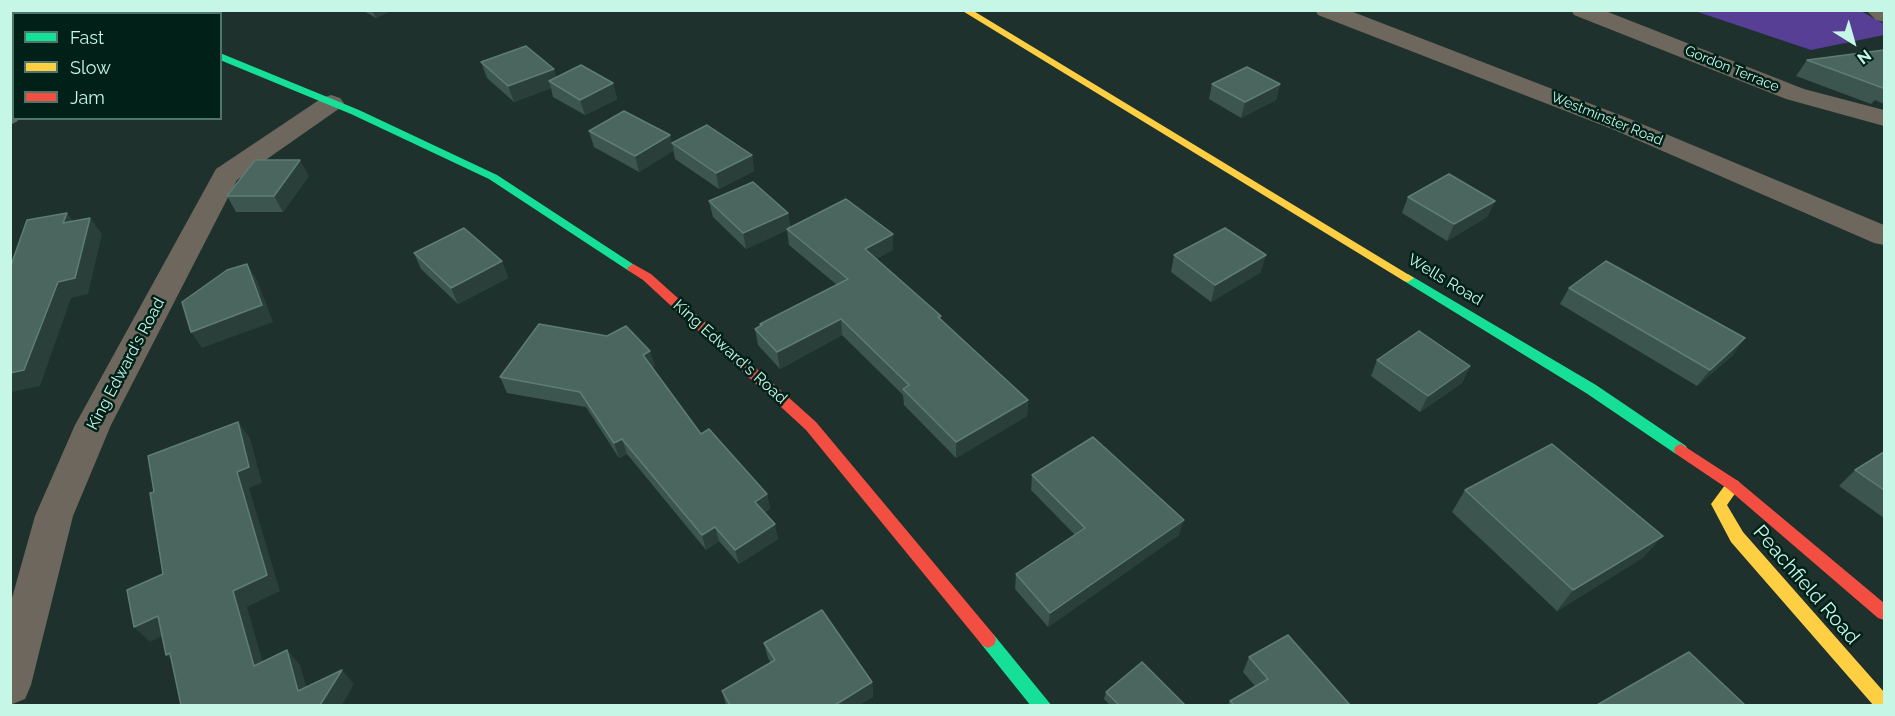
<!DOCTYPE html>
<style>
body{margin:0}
#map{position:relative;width:1895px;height:716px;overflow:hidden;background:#1f312c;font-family:Raleway,sans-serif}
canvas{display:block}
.frame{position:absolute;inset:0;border:12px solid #c5f6e6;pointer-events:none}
.legend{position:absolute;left:12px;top:12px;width:210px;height:108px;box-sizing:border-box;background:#002018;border:2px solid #4f766a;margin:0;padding:8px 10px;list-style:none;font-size:18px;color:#c5f6e6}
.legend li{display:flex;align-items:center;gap:12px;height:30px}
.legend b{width:30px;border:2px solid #4f766a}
.north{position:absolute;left:1823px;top:12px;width:60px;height:60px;-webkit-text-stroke:4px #002018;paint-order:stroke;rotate:143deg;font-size:16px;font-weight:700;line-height:24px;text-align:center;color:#c5f6e6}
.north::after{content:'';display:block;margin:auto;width:21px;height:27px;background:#c5f6e6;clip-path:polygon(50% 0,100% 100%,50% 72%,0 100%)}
</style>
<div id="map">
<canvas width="1895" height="716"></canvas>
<div class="frame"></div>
<ul class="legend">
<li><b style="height:8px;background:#16e098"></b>Fast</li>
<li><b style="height:8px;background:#ffcf43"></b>Slow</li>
<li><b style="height:8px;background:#f24e42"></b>Jam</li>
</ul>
<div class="north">N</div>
</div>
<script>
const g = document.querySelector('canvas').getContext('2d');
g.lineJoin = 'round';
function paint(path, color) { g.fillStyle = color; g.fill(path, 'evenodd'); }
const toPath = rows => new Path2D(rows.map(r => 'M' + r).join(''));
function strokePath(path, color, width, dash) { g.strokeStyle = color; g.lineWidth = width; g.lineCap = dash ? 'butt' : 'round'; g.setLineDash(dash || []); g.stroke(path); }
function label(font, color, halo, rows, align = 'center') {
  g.font = font + ' Raleway,sans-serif'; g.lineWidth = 5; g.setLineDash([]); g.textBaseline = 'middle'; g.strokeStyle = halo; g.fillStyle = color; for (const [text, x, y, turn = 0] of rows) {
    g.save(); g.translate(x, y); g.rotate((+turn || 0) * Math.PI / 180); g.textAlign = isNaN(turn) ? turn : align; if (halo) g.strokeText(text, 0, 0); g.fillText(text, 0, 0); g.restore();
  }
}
paint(toPath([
 [1695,11,1861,11,1884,24,1884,35,1811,50]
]), '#573f96');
paint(toPath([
 [1315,10,1348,10,1630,119,1884,225,1884,245,1874,243,1612,129,1318,15,1315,10],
 [1571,10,1603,10,1804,89,1884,110,1884,126,1786,99,1574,15,1571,10],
 [1866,10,1884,10,1884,22,1876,20,1866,10],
 [331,95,340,98,344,103,340,108,237,180,111,425,73,516,31,685,25,699,10,705,10,605,35,516,75,425,216,169,322,98,331,95]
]), '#6d675e');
paint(toPath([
 [220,53,359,110,497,175,639,268,637,271,629,271,489,179,351,114,220,60,220,53],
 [1408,274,1596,385,1686,446,1688,450,1686,454,1676,454,1586,393,1404,281,1402,278,1404,275,1408,274],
 [988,632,994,635,1052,706,1031,706,982,645,980,640,982,635,988,632]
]), '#16e098');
paint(toPath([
 [961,10,972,10,1414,278,1408,282,1404,281,961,10],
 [1733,479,1738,481,1741,485,1727,505,1743,532,1884,692,1884,706,1874,706,1731,542,1711,504,1728,481,1733,479]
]), '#ffcf43');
paint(toPath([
 [633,264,651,274,816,422,994,635,996,640,994,645,988,648,982,645,806,430,643,280,629,271,627,268,633,264],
 [1681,444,1738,481,1884,603,1884,620,1878,618,1728,489,1676,454,1674,450,1676,446,1681,444]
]), '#f24e42');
strokePath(toPath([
 [10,123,19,118]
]), '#626862', 4, [8, 8]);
paint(toPath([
 [362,10,393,10,376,18],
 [1884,50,1884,104,1875,100,1871,104,1796,76,1807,60],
 [481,62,557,77,613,83,617,99,585,115,553,97,551,88,514,102,487,78],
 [1212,84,1280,84,1276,100,1241,118,1209,99],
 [589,131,670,135,673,151,639,172,594,147],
 [672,143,752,155,754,171,719,189,675,159],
 [309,176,283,212,236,212,227,196],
 [1408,197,1495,201,1487,217,1447,241,1402,213],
 [709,201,788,213,790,227,893,250,876,259,941,316,941,320,1028,400,1027,416,956,458,904,405,903,395,842,335,780,369,758,345,755,329,761,326,760,324,837,285,789,245,787,230,746,249,713,217],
 [414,253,502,261,508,278,458,304,421,269],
 [1174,255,1261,272,1211,302,1171,272],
 [1569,288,1733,355,1697,386,1560,304],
 [1377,360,1470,366,1462,383,1420,412,1371,376],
 [655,366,652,367,701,434,767,494,770,509,764,513,778,539,739,564,719,541,706,550,627,454,619,458,586,407,507,393,500,377],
 [1884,452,1884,518,1839,486,1855,470],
 [1032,475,1179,535,1048,627,1015,589,1016,574,1075,535,1031,490],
 [1465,490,1644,557,1557,611,1452,512],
 [764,643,872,682,873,697,859,705,726,705,722,691,771,663,768,658],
 [1249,657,1350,705,1228,705,1230,701,1255,686,1243,672],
 [1106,692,1185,705,1110,705,1104,699]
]), '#3c554e');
paint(toPath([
 [372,10,393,10,376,18],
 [554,69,559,84,549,81,551,88,514,102,508,86],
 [613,83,617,99,585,115,580,100],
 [1280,84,1276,100,1241,118,1245,102],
 [670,135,673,151,639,172,635,156],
 [752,155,754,171,719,189,716,173],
 [300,160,309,176,283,212,274,196],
 [1495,201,1487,217,1447,241,1454,224],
 [67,213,79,229,63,223],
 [788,213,790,229,787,229,787,230,746,249,743,233],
 [90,218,102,234,88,294,71,298,40,386,12,392,10,397,10,373],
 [893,234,893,250,866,265,865,249],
 [1266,255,1261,272,1211,302,1215,285],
 [502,261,508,278,458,304,451,288],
 [247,264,257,280,273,322,202,348,191,332],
 [841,319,842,335,780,369,777,352],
 [1745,338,1733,355,1697,386,1710,370],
 [650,351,655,366,648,370,643,355],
 [1470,366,1462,383,1420,412,1428,396],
 [1028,400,1027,416,956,458,956,442],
 [238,422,250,438,262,483,249,488,280,591,247,607,268,681,254,666,233,591],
 [622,439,627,454,619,458,614,443],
 [767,494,770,509,758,517,755,502],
 [1184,520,1179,535,1048,627,1050,613],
 [775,524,778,539,739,564,735,550],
 [715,527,719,541,706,550,702,535],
 [1663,536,1644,557,1557,611,1573,590],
 [158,616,173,631,150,642,134,627],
 [287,650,300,665,312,705,298,691],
 [170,653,182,669,166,655],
 [342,670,354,684,342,705,320,705],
 [872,682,873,697,859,705,835,705]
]), '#2a3f3a');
const building = toPath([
 [526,46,554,69,508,86,481,62,526,46],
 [1884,50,1884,86,1883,88,1807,60,1884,50],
 [581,65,613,83,580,100,549,81,581,65],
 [1247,67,1280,84,1245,102,1212,84,1247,67],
 [624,111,670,135,635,156,589,131,624,111],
 [707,125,752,155,716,173,672,143,707,125],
 [255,160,300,160,274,196,227,196,255,160],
 [1449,174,1495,201,1454,224,1408,197,1449,174],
 [753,182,788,213,743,233,709,201,753,182],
 [846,199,893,234,865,249,941,316,938,317,1028,400,956,442,903,389,909,385,841,319,777,352,755,329,762,325,760,324,848,279,787,229,846,199],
 [67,213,63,223,90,218,75,278,58,282,24,370,10,373,10,268,27,220,67,213],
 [464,228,502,261,451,288,414,253,464,228],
 [1225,228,1266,255,1215,285,1174,255,1225,228],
 [1606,261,1745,338,1710,370,1569,288,1606,261],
 [247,264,262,305,191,332,182,302,227,270,247,264],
 [539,324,607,336,626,326,650,351,643,355,701,434,709,429,767,494,755,502,775,524,735,550,715,527,702,535,622,439,614,443,580,392,500,377,539,324],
 [1419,331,1470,366,1428,396,1377,360,1419,331],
 [238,422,249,467,237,472,267,575,233,591,254,666,287,650,298,691,342,670,320,705,181,705,170,653,166,655,158,616,134,627,127,590,163,574,150,493,154,492,148,456,238,422],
 [1093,437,1184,520,1050,613,1016,574,1085,528,1032,475,1093,437],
 [1552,444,1663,536,1573,590,1465,490,1552,444],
 [1884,452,1884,490,1855,470,1884,452],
 [822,610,872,682,835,705,730,705,722,691,775,660,764,643,822,610],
 [1288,635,1350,705,1234,705,1230,701,1268,679,1249,657,1288,635],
 [1689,652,1745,705,1597,705,1689,652],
 [1142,662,1185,705,1119,705,1106,692,1142,662]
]);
paint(building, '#4b665f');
strokePath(building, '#5e7d74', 1.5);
label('14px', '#c5f6e6', '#002018', [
 ["Gordon Terrace",1732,69,22],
 ["Westminster Road",1607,119,22]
]);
label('16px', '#c5f6e6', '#002018', [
 ["Wells Road",1445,280,31],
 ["King Edward's Road",730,352,42],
 ["King Edward's Road",126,364,-62]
]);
label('20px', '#c5f6e6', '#002018', [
 ["Peachfield Road",1806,585,49]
]);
</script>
